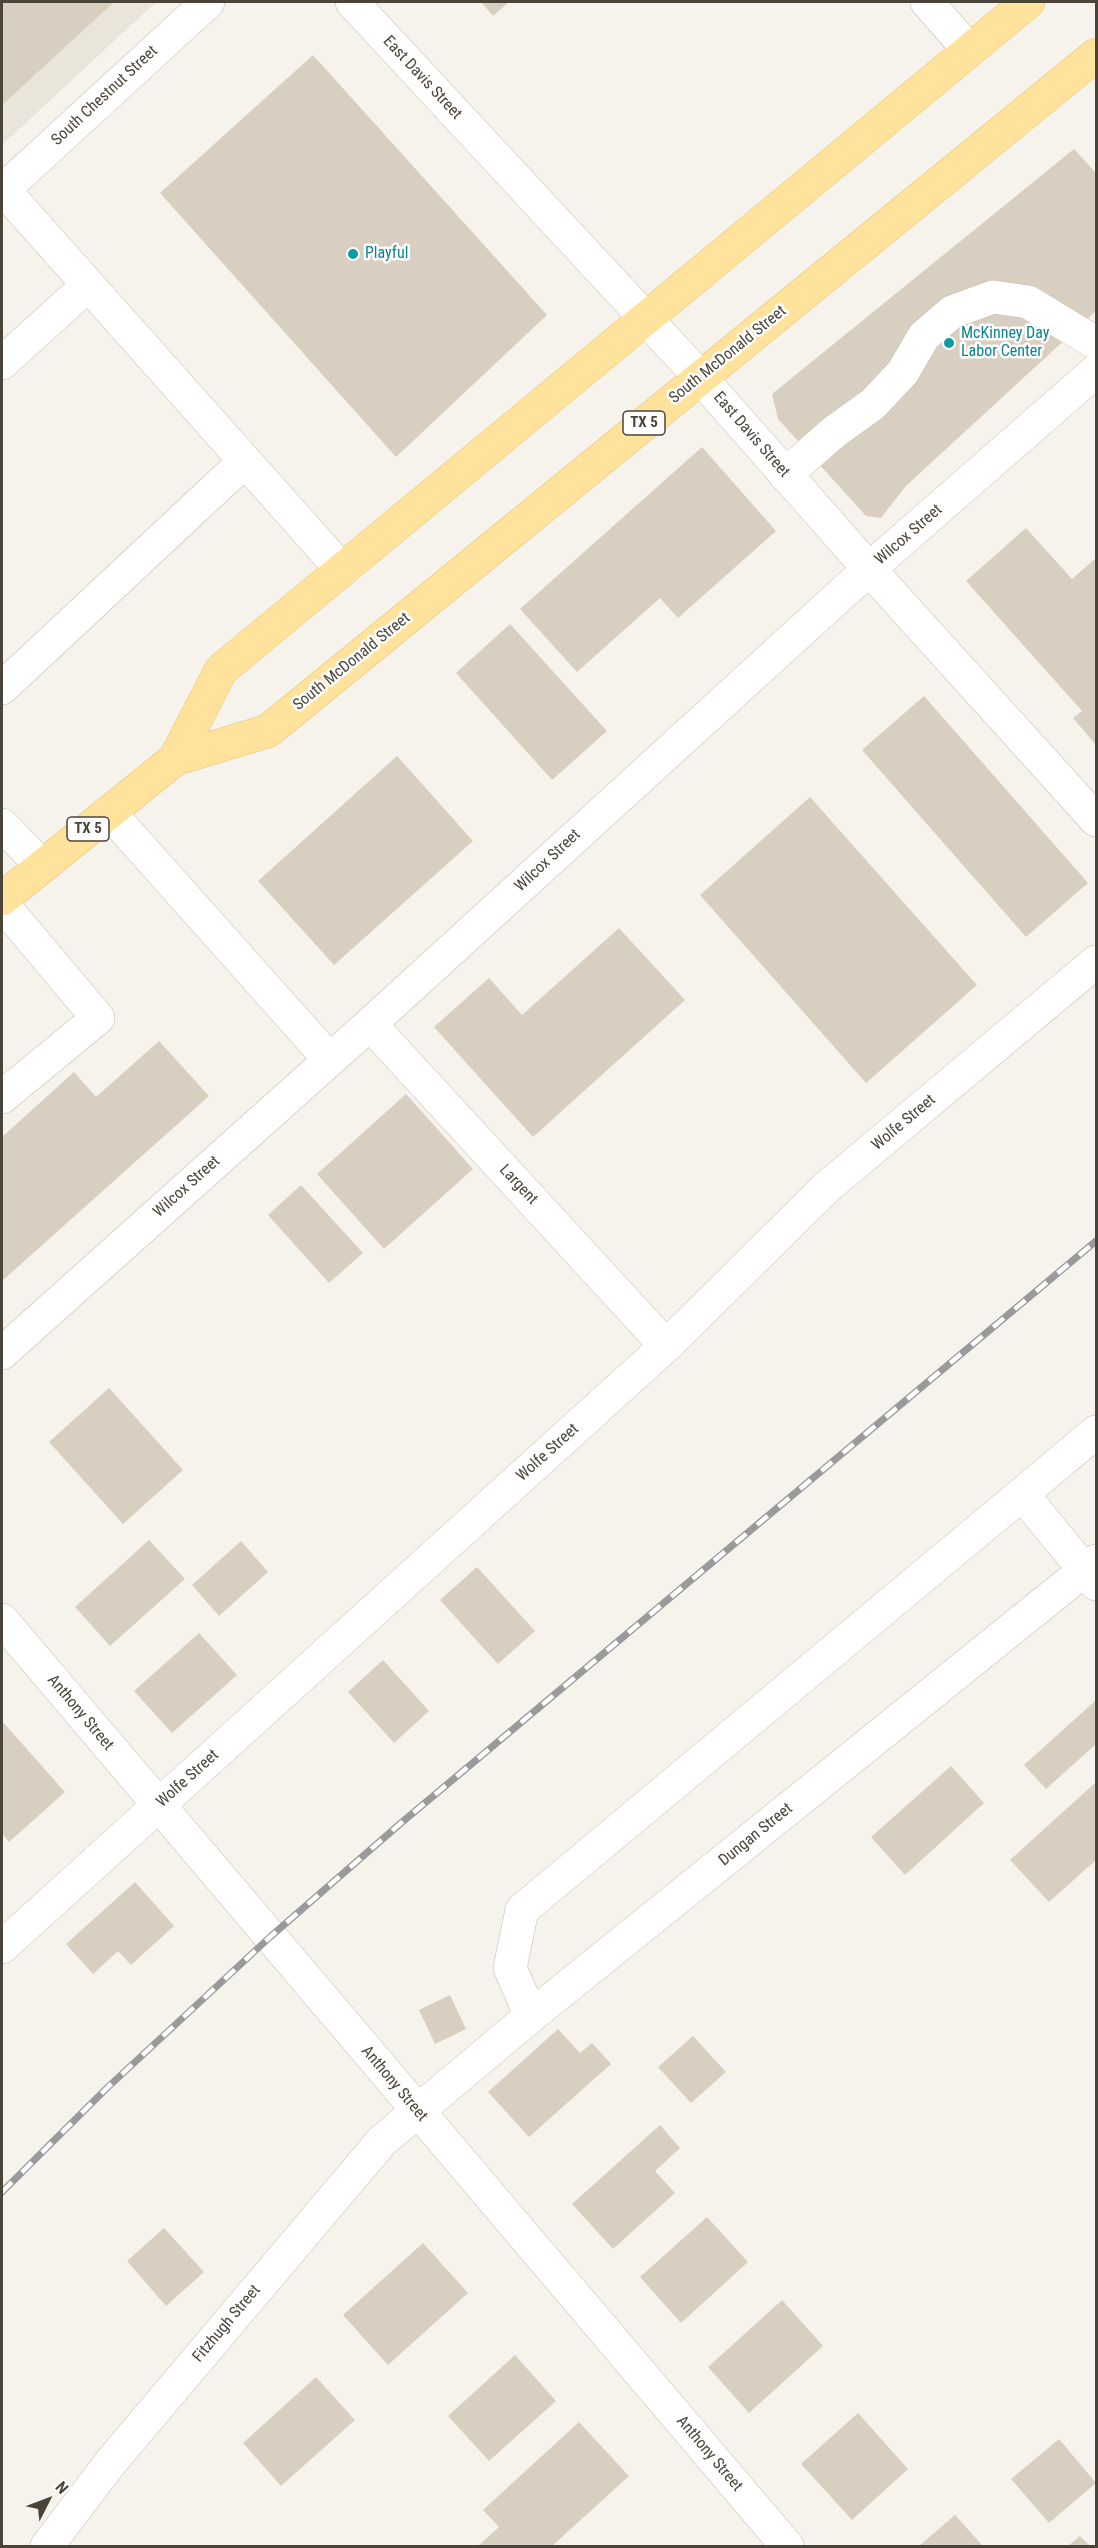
<!DOCTYPE html>
<style>
body{margin:0}
#map{position:relative;width:1098px;height:2548px;overflow:hidden;background:#f6f3ec;font-family:"Roboto Condensed",sans-serif}
canvas{display:block}
.frame{position:absolute;inset:0;border:3px solid #4b4439;pointer-events:none}
.north{position:absolute;left:18px;top:2470px;width:60px;height:60px;-webkit-text-stroke:4px #fff;paint-order:stroke;rotate:48deg;font-size:16px;font-weight:700;line-height:24px;text-align:center;color:#4b4439}
.north::after{content:'';display:block;margin:auto;width:21px;height:27px;background:#4b4439;clip-path:polygon(50% 0,100% 100%,50% 72%,0 100%)}
</style>
<div id="map">
<canvas width="1098" height="2548"></canvas>
<div class="frame"></div>
<div class="north">N</div>
</div>
<script>
const g = document.querySelector('canvas').getContext('2d');
g.lineJoin = 'round';
function paint(path, color) { g.fillStyle = color; g.fill(path, 'evenodd'); }
const toPath = rows => new Path2D(rows.map(r => 'M' + r).join(''));
function strokePath(path, color, width, dash) { g.strokeStyle = color; g.lineWidth = width; g.lineCap = dash ? 'butt' : 'round'; g.setLineDash(dash || []); g.stroke(path); }
function label(font, color, halo, rows, align = 'center') {
  g.font = font + ' "Roboto Condensed",sans-serif'; g.lineWidth = 5; g.setLineDash([]); g.textBaseline = 'middle'; g.strokeStyle = halo; g.fillStyle = color; for (const [text, x, y, turn = 0] of rows) {
    g.save(); g.translate(x, y); g.rotate((+turn || 0) * Math.PI / 180); g.textAlign = isNaN(turn) ? turn : align; if (halo) g.strokeText(text, 0, 0); g.fillText(text, 0, 0); g.restore();
  }
}
paint(toPath([
 [2,2,156,2,2,145]
]), '#eae5da');
paint(toPath([
 [2,2,114,2,2,105],
 [481,2,509,2,493,16],
 [313,55,547,315,396,457,160,193],
 [1074,149,1096,173,1096,311,906,486,881,518,866,516,778,419,772,394],
 [702,447,776,531,678,618,660,598,577,672,520,609],
 [1026,528,1072,579,1096,558,1096,745,1073,718,1082,711,966,581],
 [510,624,607,731,552,780,456,673],
 [924,696,1088,883,1026,937,862,750],
 [397,756,473,841,334,965,258,881],
 [810,797,977,985,866,1083,700,895],
 [619,928,685,1000,533,1137,434,1027,489,978,522,1015],
 [159,1041,209,1096,2,1281,2,1137,74,1072,96,1097],
 [406,1094,473,1169,384,1249,317,1174],
 [301,1185,363,1253,329,1283,268,1215],
 [109,1388,183,1470,123,1524,49,1442],
 [149,1540,185,1579,110,1646,75,1607],
 [241,1541,268,1572,219,1616,192,1585],
 [477,1567,535,1631,498,1664,440,1600],
 [199,1633,237,1675,172,1733,134,1691],
 [383,1660,429,1711,394,1743,348,1692],
 [1095,1701,1096,1744,1046,1789,1024,1765],
 [2,1721,65,1792,9,1842,2,1833],
 [951,1766,984,1803,905,1875,871,1837],
 [1096,1782,1096,1860,1049,1902,1010,1860],
 [135,1882,174,1926,131,1965,118,1951,93,1974,66,1944],
 [450,1995,466,2029,435,2044,419,2010],
 [558,2029,580,2053,592,2043,611,2064,529,2137,488,2092],
 [693,2036,726,2072,691,2103,658,2067],
 [660,2125,680,2148,655,2171,675,2193,613,2249,572,2204],
 [707,2217,748,2262,681,2323,640,2277],
 [164,2228,204,2272,166,2306,127,2261],
 [423,2243,468,2293,388,2365,343,2315],
 [782,2300,823,2346,749,2413,708,2367],
 [515,2355,556,2401,489,2461,448,2416],
 [316,2377,355,2420,281,2486,243,2443],
 [858,2413,908,2469,852,2520,801,2464],
 [579,2422,629,2476,552,2546,478,2546,499,2527,483,2510],
 [1059,2439,1096,2483,1049,2523,1011,2479],
 [955,2515,983,2546,919,2546],
 [1080,2536,1090,2546,1068,2546]
]), '#d8cfc1');
const minor = toPath([
 [352,2,700,377,869,569,1096,820],
 [927,2,969,50],
 [3,189,342,570],
 [2,191,208,2],
 [2,363,88,285],
 [785,475,834,432,873,404,903,372,924,336,952,312,993,297,1028,302,1096,343],
 [2,688,245,461],
 [109,812,330,1060],
 [2,825,42,866],
 [2,904,98,1018,2,1097],
 [370,1024,666,1346],
 [2,1353,370,1024,869,569,1096,371],
 [1022,1494,1096,1432],
 [2,1620,787,2546],
 [2,1947,666,1346,827,1187,1096,962],
 [531,2016,510,1968,522,1910,1022,1494,1096,1584],
 [47,2546,111,2462,382,2141,531,2016,1096,1561]
]);
const major = toPath([
 [175,759,221,670,1028,2],
 [2,899,175,759,268,731,1096,55]
]);
strokePath(minor, '#c2bbae', 34);
strokePath(major, '#e6c16a', 34);
strokePath(minor, '#fff', 33);
strokePath(major, '#ffe39c', 33);
const rail = toPath([
 [2,2192,108,2087,270,1937,401,1823,1096,1241]
]);
strokePath(rail, '#9a9a9a', 7);
strokePath(rail, '#fff', 4.5, [14]);
for (const [x, y, r, color] of [
 [353,254,6,"#0f9aa8"],
 [949,343,6,"#0f9aa8"]
]) { const dot = new Path2D(); dot.arc(x, y, r, 0, 2 * Math.PI); g.fillStyle = color; g.fill(dot); strokePath(dot, '#fff', 2); }
for (const [x, y, w] of [
 [644,423,42],
 [88,829,42]
]) { const box = new Path2D(); box.roundRect(x - w / 2, y - 12, w, 24, 4.5); g.fillStyle = '#fff'; g.fill(box); strokePath(box, '#4b4439', 1.5); }
label('bold 15px', '#4b4439', null, [
 ["TX 5",644,423],
 ["TX 5",88,829]
]);
label('16px', '#4b4439', '#fff', [
 ["East Davis Street",422,78,47],
 ["South Chestnut Street",105,96,-43],
 ["South McDonald Street",728,355,-39],
 ["East Davis Street",751,435,49],
 ["Wilcox Street",909,535,-41],
 ["South McDonald Street",352,662,-39],
 ["Wilcox Street",548,861,-43],
 ["Wolfe Street",904,1123,-40],
 ["Largent",518,1185,47],
 ["Wilcox Street",187,1187,-42],
 ["Wolfe Street",548,1453,-42],
 ["Anthony Street",80,1713,50],
 ["Wolfe Street",188,1779,-42],
 ["Dungan Street",756,1835,-39],
 ["Anthony Street",394,2084,50],
 ["Fitzhugh Street",227,2324,-50],
 ["Anthony Street",709,2454,50]
]);
label('16px', '#0d838f', '#fff', [
 ["Playful",365,254],
 ["McKinney Day",961,334],
 ["Labor Center",961,352]
], 'left');
</script>
